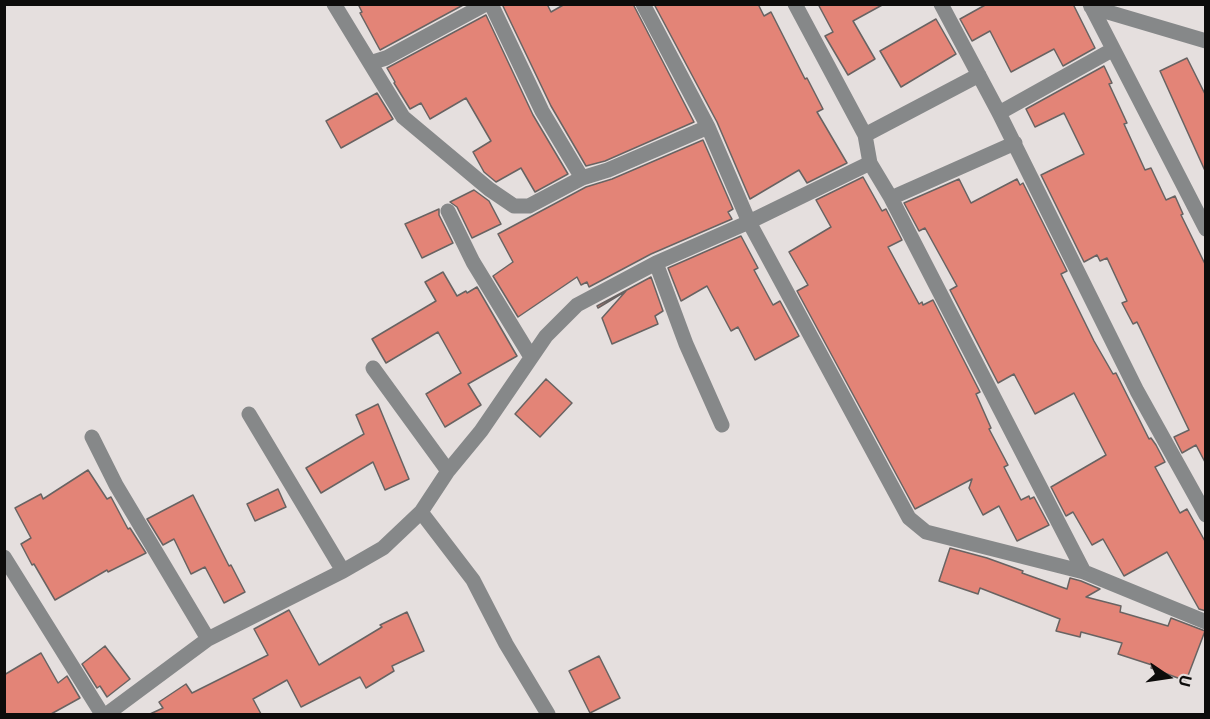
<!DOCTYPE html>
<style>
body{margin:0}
#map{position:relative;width:1210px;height:719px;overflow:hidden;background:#e5dfde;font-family:"Noto Sans",sans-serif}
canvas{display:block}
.frame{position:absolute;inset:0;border:6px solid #0d0c0b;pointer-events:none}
.north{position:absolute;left:1138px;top:647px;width:60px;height:60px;-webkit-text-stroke:4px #e5dfde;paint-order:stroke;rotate:103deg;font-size:16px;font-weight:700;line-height:24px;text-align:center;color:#0d0c0b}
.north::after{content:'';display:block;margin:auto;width:21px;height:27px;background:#0d0c0b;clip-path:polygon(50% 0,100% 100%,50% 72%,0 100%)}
</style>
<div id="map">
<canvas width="1210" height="719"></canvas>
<div class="frame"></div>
<div class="north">U</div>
</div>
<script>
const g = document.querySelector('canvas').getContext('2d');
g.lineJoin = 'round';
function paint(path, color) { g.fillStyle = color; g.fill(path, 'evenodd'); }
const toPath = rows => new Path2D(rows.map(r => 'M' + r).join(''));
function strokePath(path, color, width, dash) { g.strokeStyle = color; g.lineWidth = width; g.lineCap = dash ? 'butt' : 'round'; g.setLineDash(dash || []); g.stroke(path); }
const building = toPath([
 [358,4,465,4,380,50,360,13,362,12,358,4],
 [502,4,547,4,551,12,565,4,633,4,694,122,605,161,586,166,551,106,502,4],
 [654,4,758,4,764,16,771,12,805,79,807,78,823,109,817,112,847,163,807,183,799,170,750,199,717,122,654,4],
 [818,4,884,4,853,21,875,59,848,75,825,36,833,32,818,4],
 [987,4,1073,4,1095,48,1063,66,1054,49,1011,72,990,31,972,41,960,19,987,4],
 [486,15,533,115,568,174,535,192,521,168,496,182,484,172,473,152,491,141,466,98,430,119,421,103,410,109,394,83,395,82,387,68,486,15],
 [936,19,956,54,901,87,880,51,936,19],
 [1187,58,1206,96,1206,173,1160,71,1187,58],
 [1104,66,1112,83,1109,84,1127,123,1124,124,1145,170,1151,168,1166,200,1175,196,1183,214,1181,215,1206,266,1206,464,1196,445,1182,453,1174,437,1189,430,1137,322,1133,324,1122,303,1127,301,1107,258,1100,261,1097,255,1084,262,1041,175,1084,154,1064,113,1035,127,1026,109,1104,66],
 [377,93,393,119,341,148,326,121,377,93],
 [703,140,733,209,728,212,732,219,651,254,589,287,587,282,581,285,577,277,518,317,493,276,513,262,498,234,586,187,612,179,703,140],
 [863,177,882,211,886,209,902,240,888,247,919,304,922,302,923,305,933,300,980,392,976,394,991,428,989,429,1008,465,1004,467,1021,500,1029,496,1030,499,1034,497,1049,525,1017,541,999,506,983,515,969,488,972,479,915,509,797,291,808,285,789,252,831,227,816,200,863,177],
 [959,179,971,203,1017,179,1020,185,1023,183,1067,271,1061,274,1094,341,1113,374,1116,373,1149,439,1151,438,1156,445,1165,462,1155,467,1180,513,1187,509,1206,543,1206,611,1199,609,1167,552,1124,576,1103,539,1092,545,1073,512,1066,516,1051,487,1106,455,1074,393,1035,414,1014,374,998,383,950,290,957,286,925,228,919,231,904,203,959,179],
 [474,190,489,201,501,224,472,238,457,207,450,202,474,190],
 [439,209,439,215,453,243,422,258,405,224,439,209],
 [741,236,758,268,754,270,773,305,780,301,799,336,755,360,738,327,731,331,707,286,681,301,668,268,741,236],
 [443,272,457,296,466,291,467,293,477,287,517,356,468,384,481,405,445,427,426,394,461,373,438,332,386,363,372,339,436,301,425,282,443,272],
 [651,277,663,311,655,316,658,324,612,344,602,318,626,291,598,308,597,306,651,277],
 [546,379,572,403,540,437,515,414,546,379],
 [378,404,409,479,385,490,373,462,321,493,306,468,364,434,356,415,378,404],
 [88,470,107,499,111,497,128,529,130,528,146,553,108,572,107,570,55,600,34,564,32,565,21,544,31,538,15,508,41,494,43,499,88,470],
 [278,489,286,507,255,521,247,504,278,489],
 [193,495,229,566,231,565,245,592,224,603,205,567,191,574,174,539,163,545,147,519,193,495],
 [950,548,987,558,1023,571,1022,573,1067,589,1070,578,1081,581,1100,589,1086,597,1121,606,1120,612,1168,626,1171,618,1205,631,1186,681,1151,668,1152,665,1118,654,1122,643,1081,632,1080,637,1056,631,1060,619,980,588,978,594,939,581,950,548],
 [289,610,319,665,382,627,380,625,407,612,424,651,392,666,394,671,366,688,360,677,301,707,287,680,253,699,261,714,150,714,163,708,159,702,186,684,192,693,268,655,254,629,289,610],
 [105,646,130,679,107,697,100,686,97,688,82,664,105,646],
 [41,653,58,683,67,676,80,698,51,714,4,714,4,675,41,653],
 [599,656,620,698,590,713,569,671,599,656]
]);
paint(building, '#e38477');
strokePath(building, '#686362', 1.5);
strokePath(toPath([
 [334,4,370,63],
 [486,4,386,58,370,63,403,117,489,189,514,206,529,206,582,178],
 [491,4,542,111,582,178,608,170,708,127],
 [643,4,708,127,749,222,909,518,926,532,1084,572,1206,622],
 [795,4,865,135,870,163,891,198,1084,572],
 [941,4,999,113,1137,391,1206,515],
 [1090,4,1206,229],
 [1091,7,1206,41],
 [999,113,1112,50],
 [865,135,979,75],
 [891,198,1015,143],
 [448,211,473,262,531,357],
 [656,263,686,344,722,425],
 [373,368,448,471],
 [249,414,343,571],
 [92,437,116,485,208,639],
 [421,512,473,580,506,644,548,714],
 [4,557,102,714],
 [107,714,208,639,343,571,383,548,421,512,448,471,481,431,546,336,577,305,656,263,749,222,870,163]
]), '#868889', 15);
</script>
